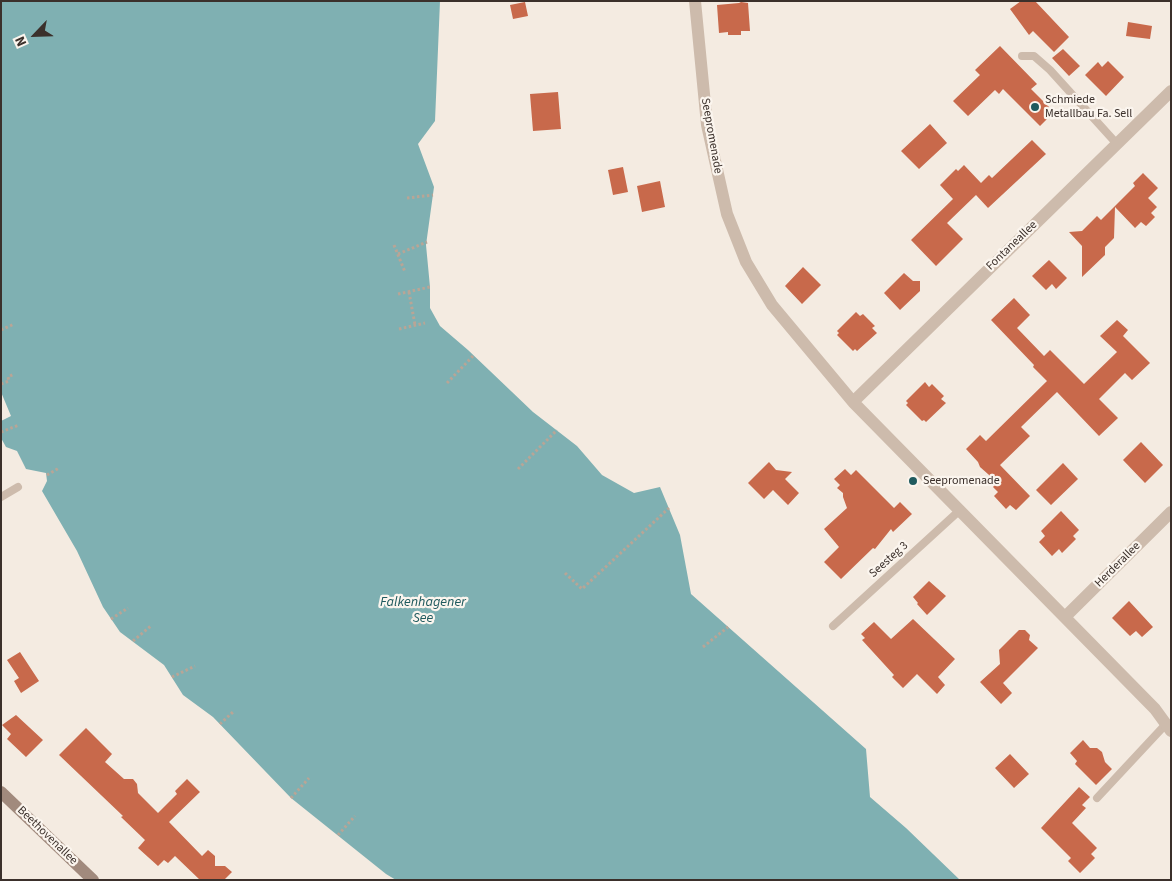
<!DOCTYPE html>
<style>
body{margin:0}
#map{position:relative;width:1172px;height:881px;overflow:hidden;background:#f4ebe1;font-family:"Source Sans 3",sans-serif}
canvas{display:block}
.frame{position:absolute;inset:0;border:2px solid #3b302b;pointer-events:none}
.north{position:absolute;left:10px;top:10px;width:50px;height:50px;-webkit-text-stroke:4px #fbf5ee;paint-order:stroke;rotate:246deg;font-size:14px;font-weight:700;line-height:20px;text-align:center;color:#3b302b}
.north::after{content:'';display:block;margin:auto;width:18px;height:22px;background:#3b302b;clip-path:polygon(50% 0,100% 100%,50% 72%,0 100%)}
</style>
<div id="map">
<canvas width="1172" height="881"></canvas>
<div class="frame"></div>
<div class="north">N</div>
</div>
<script>
const g = document.querySelector('canvas').getContext('2d');
g.lineJoin = 'round';
function paint(path, color) { g.fillStyle = color; g.fill(path, 'evenodd'); }
const toPath = rows => new Path2D(rows.map(r => 'M' + r).join(''));
function strokePath(path, color, width, dash) { g.strokeStyle = color; g.lineWidth = width; g.lineCap = dash ? 'butt' : 'round'; g.setLineDash(dash || []); g.stroke(path); }
function label(font, color, halo, rows, align = 'center') {
  g.font = font + ' "Source Sans 3",sans-serif'; g.lineWidth = 4.5; g.setLineDash([]); g.textBaseline = 'middle'; g.strokeStyle = halo; g.fillStyle = color; for (const [text, x, y, turn = 0] of rows) {
    g.save(); g.translate(x, y); g.rotate((+turn || 0) * Math.PI / 180); g.textAlign = isNaN(turn) ? turn : align; if (halo) g.strokeText(text, 0, 0); g.fillText(text, 0, 0); g.restore();
  }
}
paint(toPath([
 [1,1,440,1,435,121,418,144,434,187,426,245,430,287,430,308,440,326,468,350,533,412,577,446,602,475,634,493,660,487,680,535,691,594,866,749,870,797,906,828,960,880,396,880,386,874,291,798,213,717,183,695,164,665,120,632,103,607,77,551,42,491,47,481,46,473,26,469,17,451,6,447,1,438,1,421,11,416,1,392]
]), '#7fb0b2');
paint(toPath([
 [1021,1,1035,1,1069,37,1054,52,1033,31,1029,35,1010,9],
 [525,2,528,16,513,19,510,5],
 [741,2,748,3,750,31,741,31,741,35,728,35,728,32,719,33,717,5,739,3],
 [1128,22,1152,26,1150,39,1126,36],
 [1000,46,1037,84,1031,89,1049,107,1048,109,1052,114,1040,126,1003,89,999,94,995,90,968,116,953,101,980,75,975,70],
 [1063,49,1080,66,1069,76,1052,58],
 [1108,61,1124,77,1106,96,1085,75,1098,62,1102,67],
 [558,92,561,129,533,131,530,94],
 [930,124,947,143,919,169,901,151],
 [1032,140,1046,154,988,208,976,195,947,223,963,239,936,266,911,240,953,199,940,185,956,169,958,171,964,165,981,183,989,175,992,178],
 [623,167,628,192,613,195,608,170],
 [1143,173,1158,188,1148,198,1157,207,1151,213,1155,217,1146,226,1141,222,1135,228,1115,207,1114,238,1105,247,1105,255,1082,277,1082,246,1069,232,1082,231,1097,216,1101,220,1135,186,1133,183],
 [660,181,665,207,642,212,637,186],
 [1049,260,1067,278,1056,289,1052,284,1046,290,1032,276],
 [803,267,821,285,802,304,785,286],
 [904,273,913,281,920,281,920,291,900,310,884,293],
 [1014,298,1030,315,1017,328,1044,356,1050,350,1084,384,1117,352,1100,336,1117,320,1128,330,1123,336,1150,363,1132,380,1125,373,1099,399,1118,418,1099,436,1057,392,1021,427,1030,436,1000,465,1030,496,1016,510,1010,505,1006,509,994,496,998,492,993,487,997,482,980,467,978,462,966,449,980,435,986,441,1047,381,1033,367,1034,365,991,320],
 [856,312,860,316,863,314,875,326,872,328,877,333,857,351,855,349,853,351,837,335,839,333,837,331],
 [925,382,929,387,932,384,944,396,941,399,946,403,926,422,924,420,922,421,906,405,908,403,906,401],
 [1141,442,1163,465,1145,483,1123,460],
 [769,462,776,470,792,472,785,479,799,493,788,505,773,490,764,499,748,483],
 [1063,463,1078,479,1051,505,1036,490],
 [845,469,851,475,856,470,894,508,900,502,912,514,893,532,891,529,875,549,873,548,841,579,824,562,839,547,824,529,847,508,843,497,843,493,837,488,840,485,834,479],
 [1061,511,1079,530,1073,536,1076,539,1062,553,1059,549,1052,556,1039,542,1045,536,1041,531],
 [929,581,946,596,927,615,917,604,918,603,913,597],
 [1129,601,1153,627,1142,637,1136,631,1130,636,1112,618],
 [913,619,955,659,938,677,945,685,937,694,917,674,903,688,892,677,894,675,862,640,865,638,861,634,874,622,891,639],
 [1019,630,1025,630,1030,635,1029,640,1038,648,1003,683,1012,693,1001,704,980,682,1000,664,999,650],
 [20,652,39,681,21,693,14,681,19,678,7,660],
 [16,715,43,740,26,757,7,739,11,734,2,725],
 [86,728,112,754,105,762,124,779,133,779,137,784,138,793,158,813,177,794,175,791,187,779,200,792,169,822,202,856,208,850,215,856,215,866,225,866,232,872,224,880,200,880,175,856,168,863,164,860,158,866,138,848,145,840,121,817,123,816,59,755],
 [1083,740,1090,748,1097,748,1102,752,1105,762,1112,769,1096,785,1075,764,1077,761,1070,753],
 [1010,754,1029,774,1014,788,995,768],
 [1079,787,1090,797,1082,805,1086,808,1072,823,1097,848,1091,854,1095,858,1080,873,1068,861,1071,858,1041,828]
]), '#c8694b');
strokePath(toPath([
 [407,198,433,195],
 [394,245,405,272],
 [398,254,427,242],
 [409,292,415,325],
 [398,294,430,287],
 [399,329,425,323],
 [1,330,14,324],
 [447,383,474,355],
 [1,384,9,381,8,377,14,374],
 [1,432,19,425],
 [518,469,557,430],
 [47,475,59,468],
 [565,573,582,589,669,508],
 [111,619,128,608],
 [133,641,152,625],
 [703,647,728,627],
 [172,677,195,666],
 [220,724,233,712],
 [291,798,309,778],
 [338,835,355,816]
]), '#b9a596', 3, [2.5, 2.5]);
strokePath(toPath([
 [1022,56,1034,56,1050,70,1117,144],
 [1,497,18,487],
 [833,626,960,510],
 [1097,798,1166,724]
]), '#cdbbac', 8);
strokePath(toPath([
 [695,1,707,125,727,214,746,262,772,305,853,402,1155,709,1171,731],
 [853,402,1171,91],
 [1065,617,1171,512]
]), '#cdbbac', 12);
strokePath(toPath([
 [1,792,93,880]
]), '#a18a7d', 12);
for (const [x, y, r, color] of [
 [1035,107,5,"#1f5a5e"],
 [913,481,5,"#1f5a5e"]
]) { const dot = new Path2D(); dot.arc(x, y, r, 0, 2 * Math.PI); g.fillStyle = color; g.fill(dot); strokePath(dot, '#fbf5ee', 2); }
label('12px', '#3b302b', '#fbf5ee', [
 ["Schmiede",1045,100],
 ["Metallbau Fa. Sell",1045,114],
 ["Seepromenade",923,481]
], 'left');
label('12px', '#3b302b', '#fbf5ee', [
 ["Seepromenade",711,136,80],
 ["Fontaneallee",1012,246,-44],
 ["Seesteg 3",889,560,-42],
 ["Herderallee",1118,565,-45],
 ["Beethovenallee",47,836,44]
]);
label('italic 14px', '#1f5a5e', '#fbf5ee', [
 ["Falkenhagener",423,603],
 ["See",423,619]
]);
</script>
